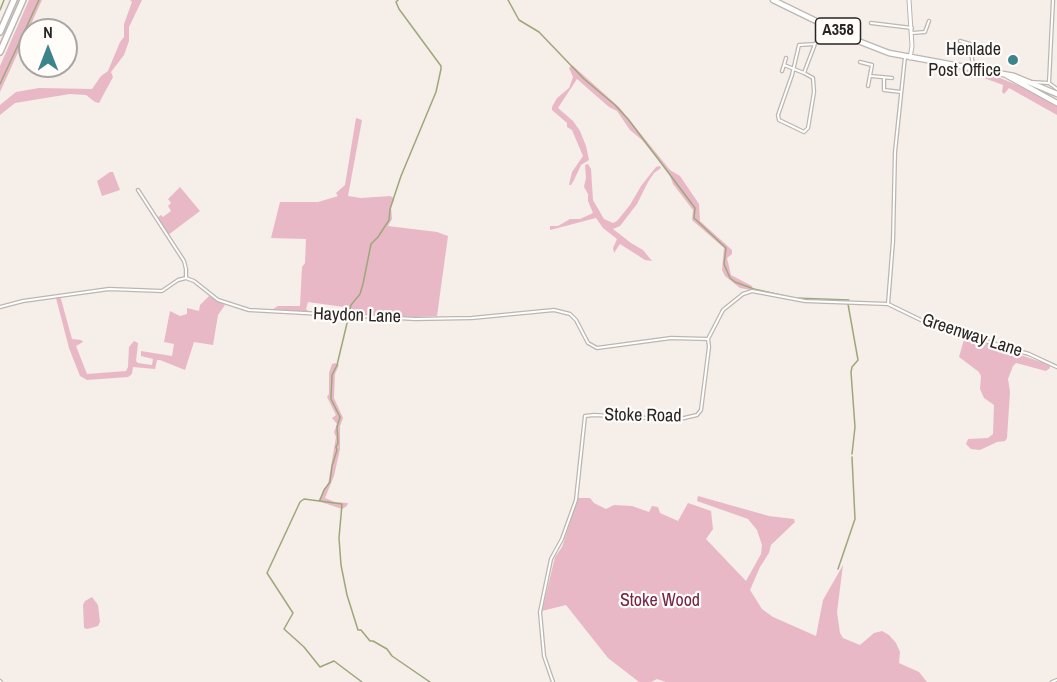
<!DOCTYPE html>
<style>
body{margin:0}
#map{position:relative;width:1057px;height:682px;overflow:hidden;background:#f5eee9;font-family:"Archivo Narrow",sans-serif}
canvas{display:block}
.north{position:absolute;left:18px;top:18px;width:60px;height:60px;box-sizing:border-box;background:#fffcfa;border:2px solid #a9a6a4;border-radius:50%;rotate:0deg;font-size:16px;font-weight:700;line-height:24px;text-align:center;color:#282624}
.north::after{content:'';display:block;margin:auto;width:21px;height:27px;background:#3c838c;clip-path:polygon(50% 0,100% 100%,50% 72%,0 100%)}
</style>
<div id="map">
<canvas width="1057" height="682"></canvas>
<div class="north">N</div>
</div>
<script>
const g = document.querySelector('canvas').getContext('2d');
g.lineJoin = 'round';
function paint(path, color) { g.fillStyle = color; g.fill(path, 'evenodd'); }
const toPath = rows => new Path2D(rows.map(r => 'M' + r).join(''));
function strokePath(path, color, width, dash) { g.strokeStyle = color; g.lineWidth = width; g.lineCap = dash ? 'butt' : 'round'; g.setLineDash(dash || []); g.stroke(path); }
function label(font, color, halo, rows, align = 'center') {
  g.font = font + ' "Archivo Narrow",sans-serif'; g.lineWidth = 4.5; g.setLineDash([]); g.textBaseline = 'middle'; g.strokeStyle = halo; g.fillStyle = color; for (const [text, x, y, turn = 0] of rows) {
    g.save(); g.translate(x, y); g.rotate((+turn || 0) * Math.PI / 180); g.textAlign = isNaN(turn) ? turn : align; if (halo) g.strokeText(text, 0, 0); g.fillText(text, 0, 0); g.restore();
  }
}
paint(toPath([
 [29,0,42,0,0,92,0,66],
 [130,0,142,0,129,27,129,41,124,55,111,72,113,77,99,103,95,102,86,95,70,94,15,103,0,115,0,105,16,92,39,88,92,89,101,76,108,71,120,42,124,37,124,24,132,2],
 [572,65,619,107,670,170,680,176,699,204,700,221,732,250,732,254,727,258,731,275,752,286,751,290,740,288,725,276,722,270,724,248,692,220,693,210,673,184,669,173,642,140,630,130,617,111,609,107,577,79,558,108,573,121,580,131,586,146,589,160,581,165,574,180,571,185,569,185,572,172,583,156,572,130,567,127,567,123,552,110,552,107,557,98,569,88,573,77,569,68],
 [965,70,995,76,1025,88,1057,105,1057,115,1009,88,1004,94,1002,92,1003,85,965,71],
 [356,118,362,120,348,196,361,198,390,196,394,198,394,200,391,207,392,219,388,226,437,232,448,236,437,316,415,317,343,315,344,307,308,302,306,309,311,313,273,309,278,306,300,306,302,267,305,263,306,239,271,238,280,202,318,202,338,196,336,193,345,185],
 [588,164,591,169,593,200,604,219,613,223,617,221,630,205,641,186,656,167,660,166,661,168,654,173,648,182,637,204,620,226,613,229,631,243,643,250,652,261,645,260,620,244,614,253,613,248,617,239,603,228,596,218,550,230,550,226,558,226,570,219,580,219,593,213,588,201,588,194,584,187,586,178,585,165],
 [110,172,113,172,120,190,102,196,97,181],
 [180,187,200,211,168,235,157,218,161,215,163,217,171,211,168,206,171,203,168,199],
 [209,296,225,305,218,315,213,345,194,342,185,370,160,360,157,360,155,369,133,367,132,374,128,377,87,380,80,376,69,348,56,298,60,297,61,299,72,339,81,340,83,342,76,346,87,374,126,371,128,367,129,347,134,341,138,343,136,361,138,363,152,365,153,359,141,356,141,351,172,356,174,344,164,342,170,311,180,316,187,314,187,308,199,311,200,305],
 [965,336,1050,365,1050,368,1046,371,1016,363,1013,366,1008,379,1010,392,1007,438,1005,441,997,442,980,450,971,449,966,444,968,439,988,438,993,434,994,405,984,398,980,389,981,376,979,372,959,357],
 [335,363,339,365,335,374,334,398,343,418,340,426,340,449,334,476,325,498,335,502,348,503,347,506,342,509,318,501,328,484,336,437,334,432,337,424,332,418,336,415,327,397,329,394,329,373,332,364],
 [698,496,769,516,794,519,795,522,771,545,769,553,760,567,750,590,762,609,773,617,816,636,823,600,843,565,837,612,840,633,843,638,860,645,874,633,882,631,889,635,896,643,900,652,899,663,919,672,927,682,666,682,657,679,651,682,639,682,608,658,566,605,542,611,555,557,562,547,578,498,590,498,594,503,606,509,614,505,632,506,649,512,652,506,658,507,660,513,678,521,688,503,711,511,713,529,706,539,746,581,761,554,762,545,757,530,748,519,697,501],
 [92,597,98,605,100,622,98,626,87,629,84,628,83,605,85,601]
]), '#e9b8c7');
strokePath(toPath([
 [508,0,519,20,539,32,584,79,615,105,628,119,695,208,694,218,726,248,724,264,730,278,735,282,754,289,794,298,849,300],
 [0,10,4,0],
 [0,84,39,0],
 [848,304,858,360,852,367,851,372,855,427,852,454],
 [349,314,351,305,360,294,363,284,371,244,378,237,389,220,390,209,401,176,436,92,441,69,441,66,399,9,396,2,398,0],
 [320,500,324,490,330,482,332,466,337,450,336,447,338,443,337,427,340,417,331,399,332,375,337,365,348,319],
 [838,569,855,519,852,457],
 [362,682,334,661,320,667,304,647,284,629,293,613,267,573,300,502,304,499,342,504,339,538,341,565,347,595,358,630,361,630,370,641,373,641,387,649,392,656,430,682]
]), '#9ea779', 1.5);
const minor = toPath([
 [871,23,912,28],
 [912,33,925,32,929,21],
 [960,41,970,44,973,66],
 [815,44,799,45,792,75,778,115,779,120,804,132,808,128,814,92,813,78,804,73,815,44,826,26],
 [860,62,872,65,868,86],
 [784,65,786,58],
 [782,71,784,65,804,73],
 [871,76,892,78],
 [884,78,884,90,901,92],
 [1031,82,1049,83,1057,89],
 [1049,83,1053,0],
 [138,190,184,261,186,269,186,278],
 [888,304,893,241,895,152,905,57],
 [0,307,23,301,109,289,162,291,178,280,186,278,194,281,218,300,249,310,415,319,472,318,554,310,570,314,576,320,588,343,597,348,671,338,708,339],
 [0,681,1,682],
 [553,682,544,656,540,612,551,559,562,539,576,500,585,416,594,415,667,419,680,419,697,415,701,410,709,347,708,339,723,310,743,294,752,291,805,301,888,304,929,324,1029,354,1057,367],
 [1052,682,1057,680]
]);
const tertiary = toPath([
 [909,0,912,46,910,58]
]);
const trunk = toPath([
 [773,0,853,39,889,53,1014,76,1057,94],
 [1006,75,1057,103]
]);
const motorway = toPath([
 [0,32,14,0],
 [0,52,23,0]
]);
strokePath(minor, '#bcb6b1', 4.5);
strokePath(tertiary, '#bcb6b1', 5);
strokePath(trunk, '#bcb6b1', 7);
strokePath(motorway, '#bcb6b1', 8);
strokePath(minor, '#fff', 2);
strokePath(tertiary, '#fff', 3);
strokePath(trunk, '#fff', 4.5);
strokePath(motorway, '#fff', 5);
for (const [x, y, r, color] of [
 [1013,60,6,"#3c838c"]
]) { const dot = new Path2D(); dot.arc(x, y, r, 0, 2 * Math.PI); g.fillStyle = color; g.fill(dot); strokePath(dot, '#fffcfa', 2); }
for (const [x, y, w] of [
 [838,31,45]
]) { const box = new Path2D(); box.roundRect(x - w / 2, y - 13, w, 26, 4.5); g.fillStyle = '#fffcfa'; g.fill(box); strokePath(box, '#282624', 1.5); }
label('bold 16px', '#282624', null, [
 ["A358",838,31]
]);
label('18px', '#282624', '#fffcfa', [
 ["Henlade",1001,50],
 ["Post Office",1001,71]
], 'right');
label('18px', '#282624', '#fffcfa', [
 ["Haydon Lane",357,316,2],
 ["Greenway Lane",972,336,18],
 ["Stoke Road",643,416,1]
]);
label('18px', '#742444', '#fffcfa', [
 ["Stoke Wood",660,601]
]);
</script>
